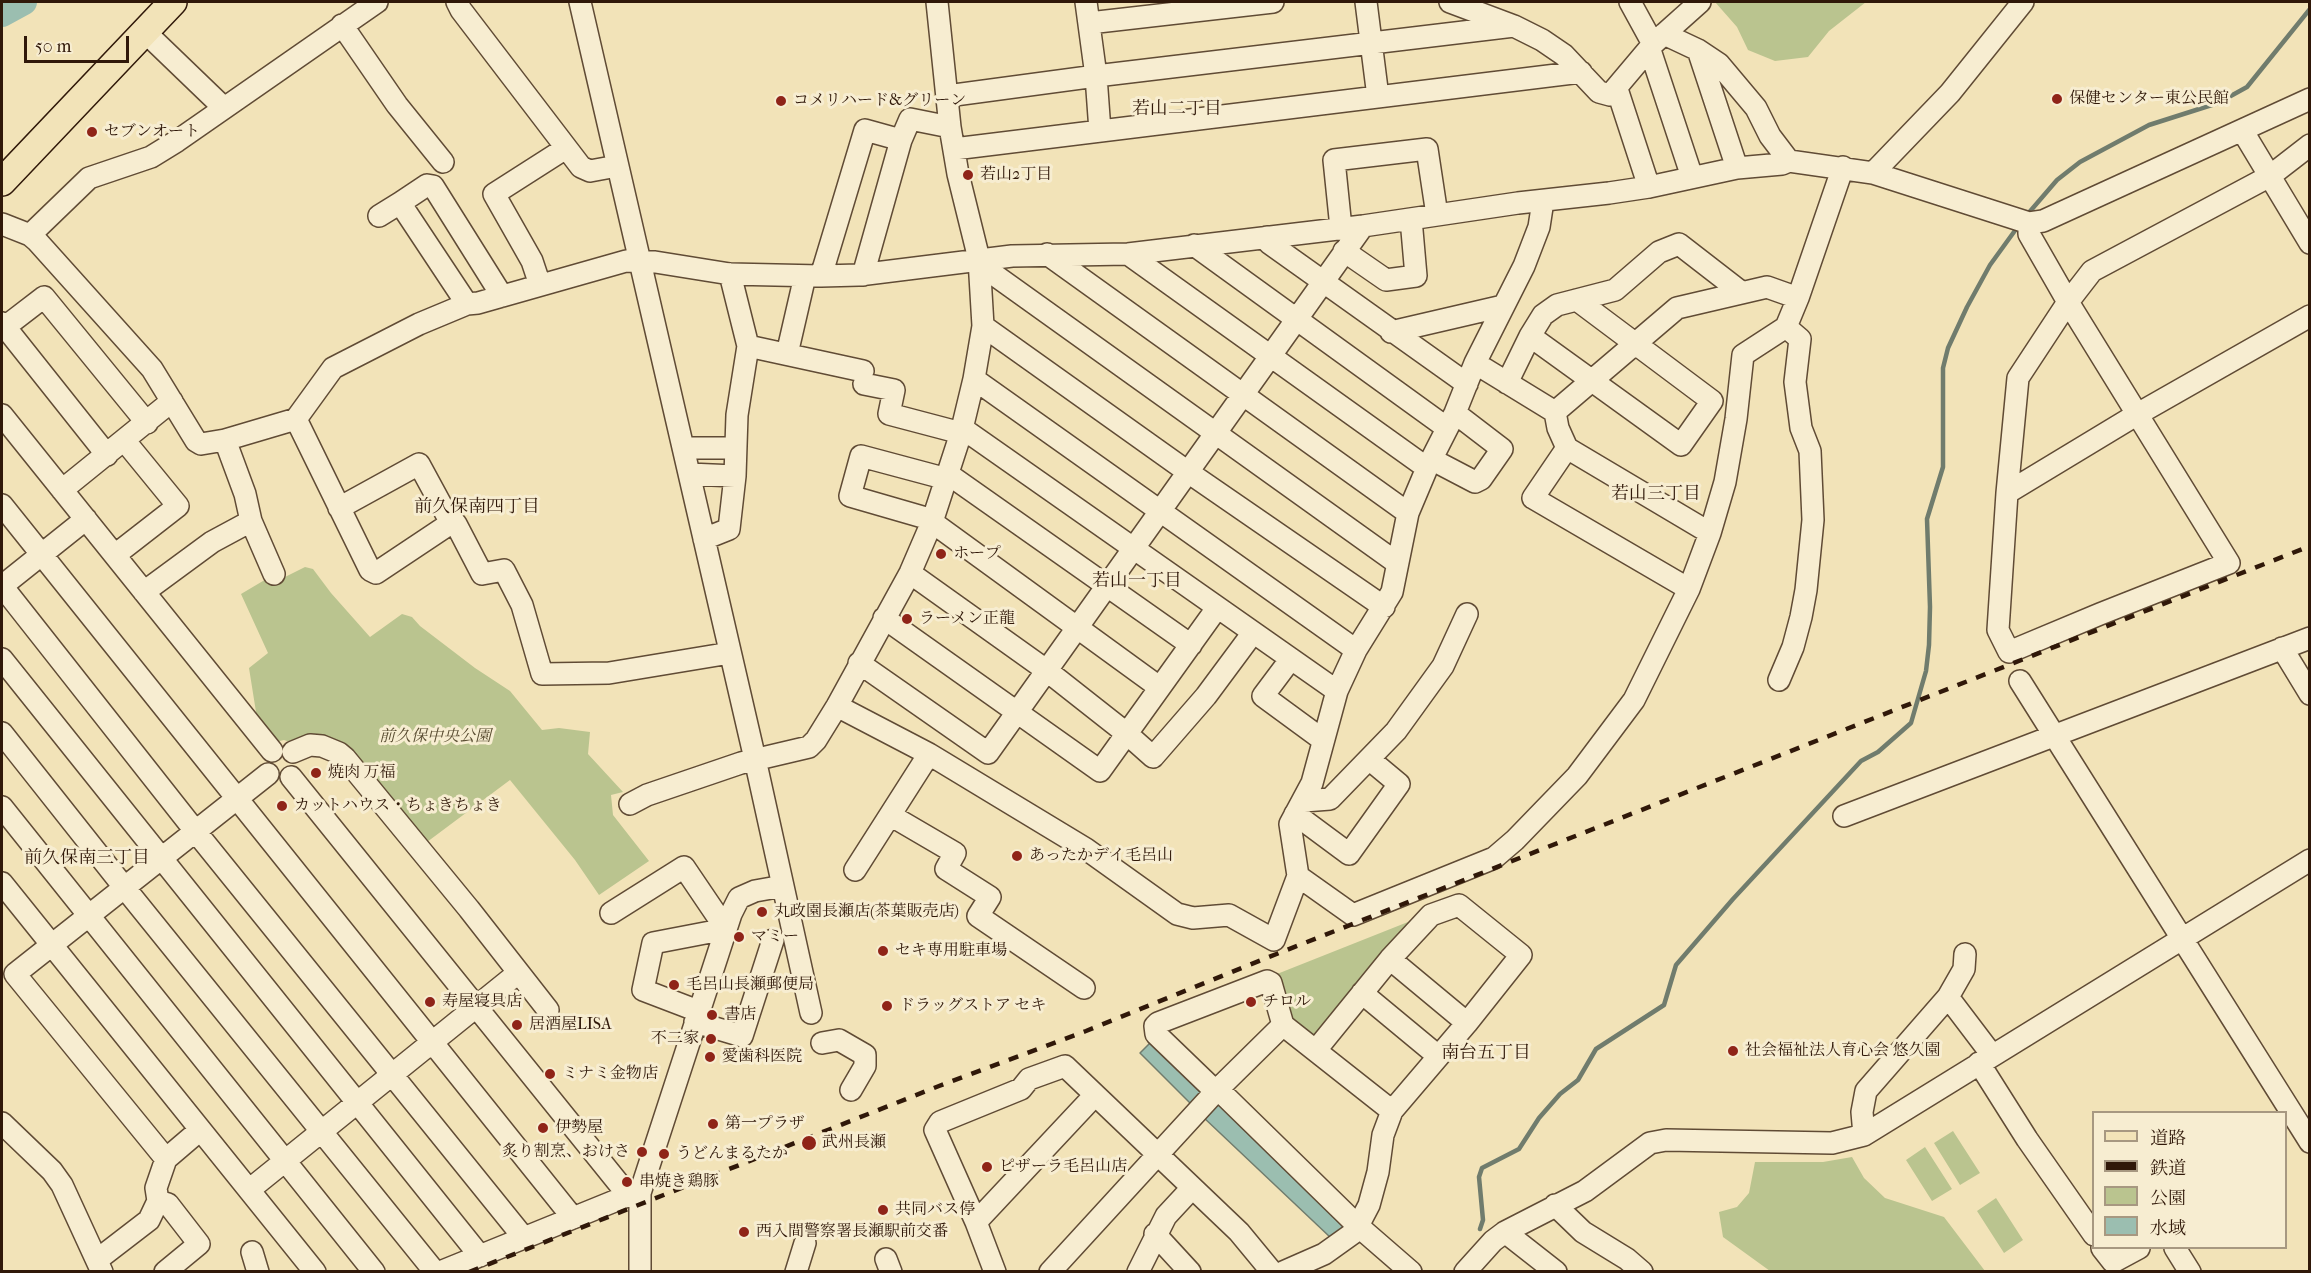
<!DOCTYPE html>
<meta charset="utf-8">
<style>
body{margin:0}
#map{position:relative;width:2311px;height:1273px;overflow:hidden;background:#f2e3b8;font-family:"IM FELL French Canon","Noto Serif JP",serif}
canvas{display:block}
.frame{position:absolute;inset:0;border:3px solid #301809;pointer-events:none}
.legend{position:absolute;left:2092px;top:1111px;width:195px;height:138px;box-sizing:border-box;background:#f7edd1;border:2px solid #a79881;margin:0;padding:8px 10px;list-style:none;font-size:18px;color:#301809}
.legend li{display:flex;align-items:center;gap:12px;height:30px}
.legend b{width:30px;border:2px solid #a79881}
.scale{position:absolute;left:24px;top:36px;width:105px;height:27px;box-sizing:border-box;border:3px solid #301809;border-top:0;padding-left:8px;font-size:18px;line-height:21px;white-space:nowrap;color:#301809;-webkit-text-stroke:4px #f7edd1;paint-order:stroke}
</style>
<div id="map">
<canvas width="2311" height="1273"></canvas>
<div class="frame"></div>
<ul class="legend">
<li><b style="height:8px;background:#f2e3b8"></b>道路</li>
<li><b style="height:8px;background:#301809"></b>鉄道</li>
<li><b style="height:16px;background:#bac48f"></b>公園</li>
<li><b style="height:16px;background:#9bbeb0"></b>水域</li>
</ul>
<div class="scale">50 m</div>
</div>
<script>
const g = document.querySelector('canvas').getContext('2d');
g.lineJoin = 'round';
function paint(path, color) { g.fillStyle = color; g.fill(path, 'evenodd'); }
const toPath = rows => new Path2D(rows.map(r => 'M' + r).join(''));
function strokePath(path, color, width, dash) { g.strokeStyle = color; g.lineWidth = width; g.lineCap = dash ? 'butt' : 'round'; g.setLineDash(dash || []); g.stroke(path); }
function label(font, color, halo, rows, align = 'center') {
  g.font = font + ' "IM FELL French Canon","Noto Serif JP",serif'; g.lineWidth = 6; g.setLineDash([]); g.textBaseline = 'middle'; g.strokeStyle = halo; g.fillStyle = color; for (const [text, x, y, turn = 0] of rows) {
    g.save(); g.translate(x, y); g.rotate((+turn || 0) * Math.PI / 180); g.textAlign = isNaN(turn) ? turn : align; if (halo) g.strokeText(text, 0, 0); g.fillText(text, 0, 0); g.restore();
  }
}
paint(toPath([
 [1715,2,1866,2,1829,31,1808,57,1775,61,1748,50,1737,27],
 [305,567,313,569,331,593,370,637,402,614,412,617,420,626,475,668,510,691,542,730,559,728,590,732,588,754,623,792,611,795,613,815,649,861,599,895,575,860,510,780,423,845,343,750,296,744,284,740,271,743,251,717,256,712,249,668,268,653,241,594,268,578,281,579],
 [1413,920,1314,1041,1286,1018,1275,976,1277,974],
 [1953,1131,1980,1173,1960,1185,1934,1143],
 [1925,1147,1952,1189,1932,1201,1906,1160],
 [1852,1157,1864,1178,1885,1198,1944,1217,1985,1271,1770,1271,1723,1237,1719,1212,1737,1207,1749,1193,1755,1162,1823,1162],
 [1996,1198,2023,1240,2004,1253,1977,1211]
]), '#bac48f');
const water = toPath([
 [1155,1038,1207,1090,1192,1105,1140,1053,1155,1038],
 [1214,1104,1219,1105,1346,1225,1345,1230,1331,1238,1202,1116,1214,1104]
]);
paint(water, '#9bbeb0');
strokePath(water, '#707c6d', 1.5);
strokePath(toPath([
 [2026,216,2057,180,2080,162,2149,125,2218,103,2247,87,2310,9],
 [1480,1229,1483,1220,1479,1177,1482,1168,1519,1149,1539,1118,1560,1094,1578,1080,1596,1049,1664,1005,1676,965,1733,899,1861,761,1878,752,1911,723,1926,671,1929,645,1930,607,1927,519,1943,467,1943,368,1948,348,1967,307,1990,265,2019,225]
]), '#707c6d', 4.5);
strokePath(toPath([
 [2,14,24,2]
]), '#9bbeb0', 26);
const minor = toPath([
 [457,2,461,10,581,167,590,171,617,166],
 [580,2,755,759,811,1013],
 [1086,2,1096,76,1100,131],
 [1366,2,1378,97],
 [1450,2,1514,26,1542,40,1564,55,1599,92,1610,95,1653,44,1700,2],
 [1630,2,1653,44],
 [1089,23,1273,2],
 [342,25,397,105,443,162],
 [144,31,224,108],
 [1664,34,1698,50,1719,64,1756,108,1770,136,1789,161],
 [1650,50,1692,177],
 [1698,50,1737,168],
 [1617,89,1649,187],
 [947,96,1096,76,1514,26],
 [2242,130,2310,243],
 [901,140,910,119,950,127],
 [954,149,1581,72],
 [1873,173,1950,93,2023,2],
 [1543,201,1539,227,1524,266,1475,363,1455,413,1427,468,1408,513,1392,592,1356,650,1337,691,1312,783,1290,824,1298,876,1353,915,1494,858,1515,840,1577,776,1634,700,1689,589,1710,533,1725,482,1736,419,1743,355,1786,327,1798,298,1843,167],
 [379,216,400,203],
 [2029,223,2029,234,2068,302,2229,563,2100,614,2009,652,1998,630,2007,493,2018,378,2068,302,2092,271,2270,176,2310,145],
 [2,224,30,235,37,241,152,369,196,441,201,444,225,440,296,419,333,368,419,324,467,304,478,303,626,261,655,262,730,274,821,276,859,275,1012,256,1128,254,1363,226,1518,203,1609,193,1649,187,1737,168,1782,164,1789,161,1873,173,2029,223,2043,221,2310,99],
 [1341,228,1334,160,1427,149,1437,215],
 [30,235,89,178,151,157,177,141,377,2],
 [1267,237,1269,243,1467,384],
 [1194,245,1447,428],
 [1344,251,1386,280,1416,276,1411,219],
 [1047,254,1408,513],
 [1128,254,1427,468],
 [979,259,989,271,1397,563],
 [821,276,865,130,901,140,863,275],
 [540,285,532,261,494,194,566,148],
 [467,304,400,203,427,185,433,186,502,296],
 [2,323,107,455],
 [983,326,1188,472,1384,607],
 [5,327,44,297,147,423],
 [1391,332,1503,306],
 [1530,336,1681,445,1712,401,1577,300],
 [748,346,863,371],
 [787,354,805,276],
 [1475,363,1555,412,1558,428,1567,448,1710,533],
 [974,379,1356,650],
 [1507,383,1530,336,1543,315,1557,305,1615,290,1659,252,1679,244,1741,292],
 [864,384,894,390,889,414,961,433],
 [1555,412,1677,308,1767,287,1798,298],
 [2,415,272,751],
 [296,419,370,570,376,573,451,523],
 [962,428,1337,691],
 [225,440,245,494,251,521,274,574],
 [683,448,735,448],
 [1567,448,1533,498,1689,589],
 [1431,459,1475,482,1481,479,1502,449,1455,413],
 [689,474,735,476],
 [948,474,1191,645],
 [62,490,172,401],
 [2007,493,2136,415,2310,316],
 [2,505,573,1218],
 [339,508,419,464,451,523,456,524,482,574,504,570,522,605,542,674,609,673,730,653],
 [933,520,850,496,861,456,947,479],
 [932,522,1159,687],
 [704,539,729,529,735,476,737,415,748,346,730,274],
 [115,555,178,506,124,440],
 [910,573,1046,670,1126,733,1153,757,1206,696,1252,634],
 [2,586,196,832,524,1238],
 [2,586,86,519],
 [144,592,212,542,251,521],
 [884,618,1100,771,1217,608],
 [2282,648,2310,694],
 [2,659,480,1256],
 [1290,660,1263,696,1323,740],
 [859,663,988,753,1363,226],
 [1779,680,1793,647,1801,617,1806,590,1813,520,1810,451,1801,428,1795,382,1800,339,1786,327],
 [2020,681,2310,1142],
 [837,706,929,754,1086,849,1177,914,1193,918,1229,915,1274,940,1298,876],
 [2,733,124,887,435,1272],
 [293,752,310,745,322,746,339,753,345,758,469,909,548,1010],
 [291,777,624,1190,632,1194],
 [1304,801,1330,799,1396,731,1443,666,1467,614],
 [630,804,647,795,741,763,809,747,816,740,837,706,910,573,932,522,961,433,974,379,983,326,979,259,958,174,950,127,937,2],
 [2,807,374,1272],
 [1295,814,1349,854,1399,784,1369,759],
 [890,815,955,853,946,869,990,897,978,916,1084,988],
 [1844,816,2310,638],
 [855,870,929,754],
 [2,883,315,1272],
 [611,913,684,867,726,929,653,943,643,990,698,1011],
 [1390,959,1467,1023],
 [1362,993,1438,1056],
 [1948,997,1992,1055],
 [695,1022,742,1036,773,940],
 [822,1043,839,1040,865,1055,865,1066,851,1090],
 [1979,1063,2027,1139,2094,1235],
 [1392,1111,1283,1025,1271,983,1267,981,1158,1023,1155,1026,1156,1034,1211,1087,1225,1096,1358,1226,1411,1272],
 [2,1123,52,1171,62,1185,102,1272],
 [1864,1135,1862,1112,1866,1091,1948,997,1964,969,1965,954],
 [166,1159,15,974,268,774],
 [249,1190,518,973],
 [158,1201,168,1204,199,1244,165,1272],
 [1555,1205,1583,1232,1627,1259,1642,1272],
 [976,1222,1095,1095],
 [1505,1232,1556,1272],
 [1155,1234,1190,1272],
 [2102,1248,2113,1262,2139,1248],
 [2175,1248,2190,1272],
 [252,1252,258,1272],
 [886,1259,891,1272],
 [97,1260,149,1220,158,1201,156,1188,166,1159,200,1130],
 [440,1272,632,1194,640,1193],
 [640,1272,640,1193,731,914,739,898,755,891,783,886],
 [796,1272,805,1243],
 [995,1272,976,1222,935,1130,940,1122,1021,1089,1029,1079,1065,1066,1239,1232,1272,1272],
 [1050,1272,1217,1090,1283,1025],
 [1138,1272,1166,1216,1192,1188],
 [1283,1272,1324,1254,1352,1234,1358,1226,1369,1205,1378,1172,1383,1135,1392,1111,1467,1023,1521,955,1459,905,1431,915,1390,959,1316,1050],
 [1465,1272,1493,1241,1505,1232,1585,1191,1650,1143,1666,1140,1832,1143,1864,1135,2310,860]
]);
const major = toPath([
 [2,182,173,2]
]);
strokePath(minor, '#604b35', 24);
strokePath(major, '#301809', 30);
strokePath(minor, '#f7edd1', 21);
strokePath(major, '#f2e3b8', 27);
strokePath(toPath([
 [469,1272,939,1086,1086,1031,1269,957,2310,546]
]), '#301809', 4.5, [10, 10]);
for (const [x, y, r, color] of [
 [2057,99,6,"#8f2418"],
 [781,101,6,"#8f2418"],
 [92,132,6,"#8f2418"],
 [968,175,6,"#8f2418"],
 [941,554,6,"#8f2418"],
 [907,619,6,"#8f2418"],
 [316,773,6,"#8f2418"],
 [282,806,6,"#8f2418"],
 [1017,856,6,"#8f2418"],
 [762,912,6,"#8f2418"],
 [739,937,6,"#8f2418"],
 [883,951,6,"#8f2418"],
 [674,985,6,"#8f2418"],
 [430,1002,6,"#8f2418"],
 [1251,1002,6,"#8f2418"],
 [887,1006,6,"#8f2418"],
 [712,1015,6,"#8f2418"],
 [517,1025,6,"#8f2418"],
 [711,1039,6,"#8f2418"],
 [1733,1051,6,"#8f2418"],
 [710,1057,6,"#8f2418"],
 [550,1074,6,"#8f2418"],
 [713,1124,6,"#8f2418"],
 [543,1128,6,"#8f2418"],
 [809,1143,8,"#8f2418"],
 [642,1152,6,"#8f2418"],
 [664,1154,6,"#8f2418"],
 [987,1167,6,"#8f2418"],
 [627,1182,6,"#8f2418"],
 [883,1210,6,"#8f2418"],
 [744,1232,6,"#8f2418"]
]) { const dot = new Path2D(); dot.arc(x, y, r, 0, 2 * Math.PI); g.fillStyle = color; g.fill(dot); strokePath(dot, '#f7edd1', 2); }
label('16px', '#301809', '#f7edd1', [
 ["保健センター東公民館",2069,99],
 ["コメリハード&グリーン",793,101],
 ["セブンオート",104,132],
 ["若山2丁目",980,175],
 ["ホープ",953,554],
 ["ラーメン正龍",919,619],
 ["焼肉 万福",328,773],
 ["カットハウス・ちょきちょき",294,806],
 ["あったかデイ毛呂山",1029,856],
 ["丸政園長瀬店(茶葉販売店)",774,912],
 ["マミー",751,937],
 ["セキ専用駐車場",895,951],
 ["毛呂山長瀬郵便局",686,985],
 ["寿屋寝具店",442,1002],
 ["チロル",1263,1002],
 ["ドラッグストア セキ",899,1006],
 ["書店",724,1015],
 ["居酒屋LISA",529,1025],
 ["不二家",699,1039,"right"],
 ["社会福祉法人育心会 悠久園",1745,1051],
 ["愛歯科医院",722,1057],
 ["ミナミ金物店",562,1074],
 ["第一プラザ",725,1124],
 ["伊勢屋",555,1128],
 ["武州長瀬",822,1143],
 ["炙り割烹、おけさ",630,1152,"right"],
 ["うどんまるたか",676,1154],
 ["ピザーラ毛呂山店",999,1167],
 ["串焼き鶏豚",639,1182],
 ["共同バス停",895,1210],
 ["西入間警察署長瀬駅前交番",756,1232]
], 'left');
label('italic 16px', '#594c31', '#f7edd1', [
 ["前久保中央公園",435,737]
]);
label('18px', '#301809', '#f7edd1', [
 ["若山二丁目",1177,110],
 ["若山三丁目",1656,495],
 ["前久保南四丁目",477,508],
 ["若山一丁目",1137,582],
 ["前久保南三丁目",87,859],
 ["南台五丁目",1486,1054]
]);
</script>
